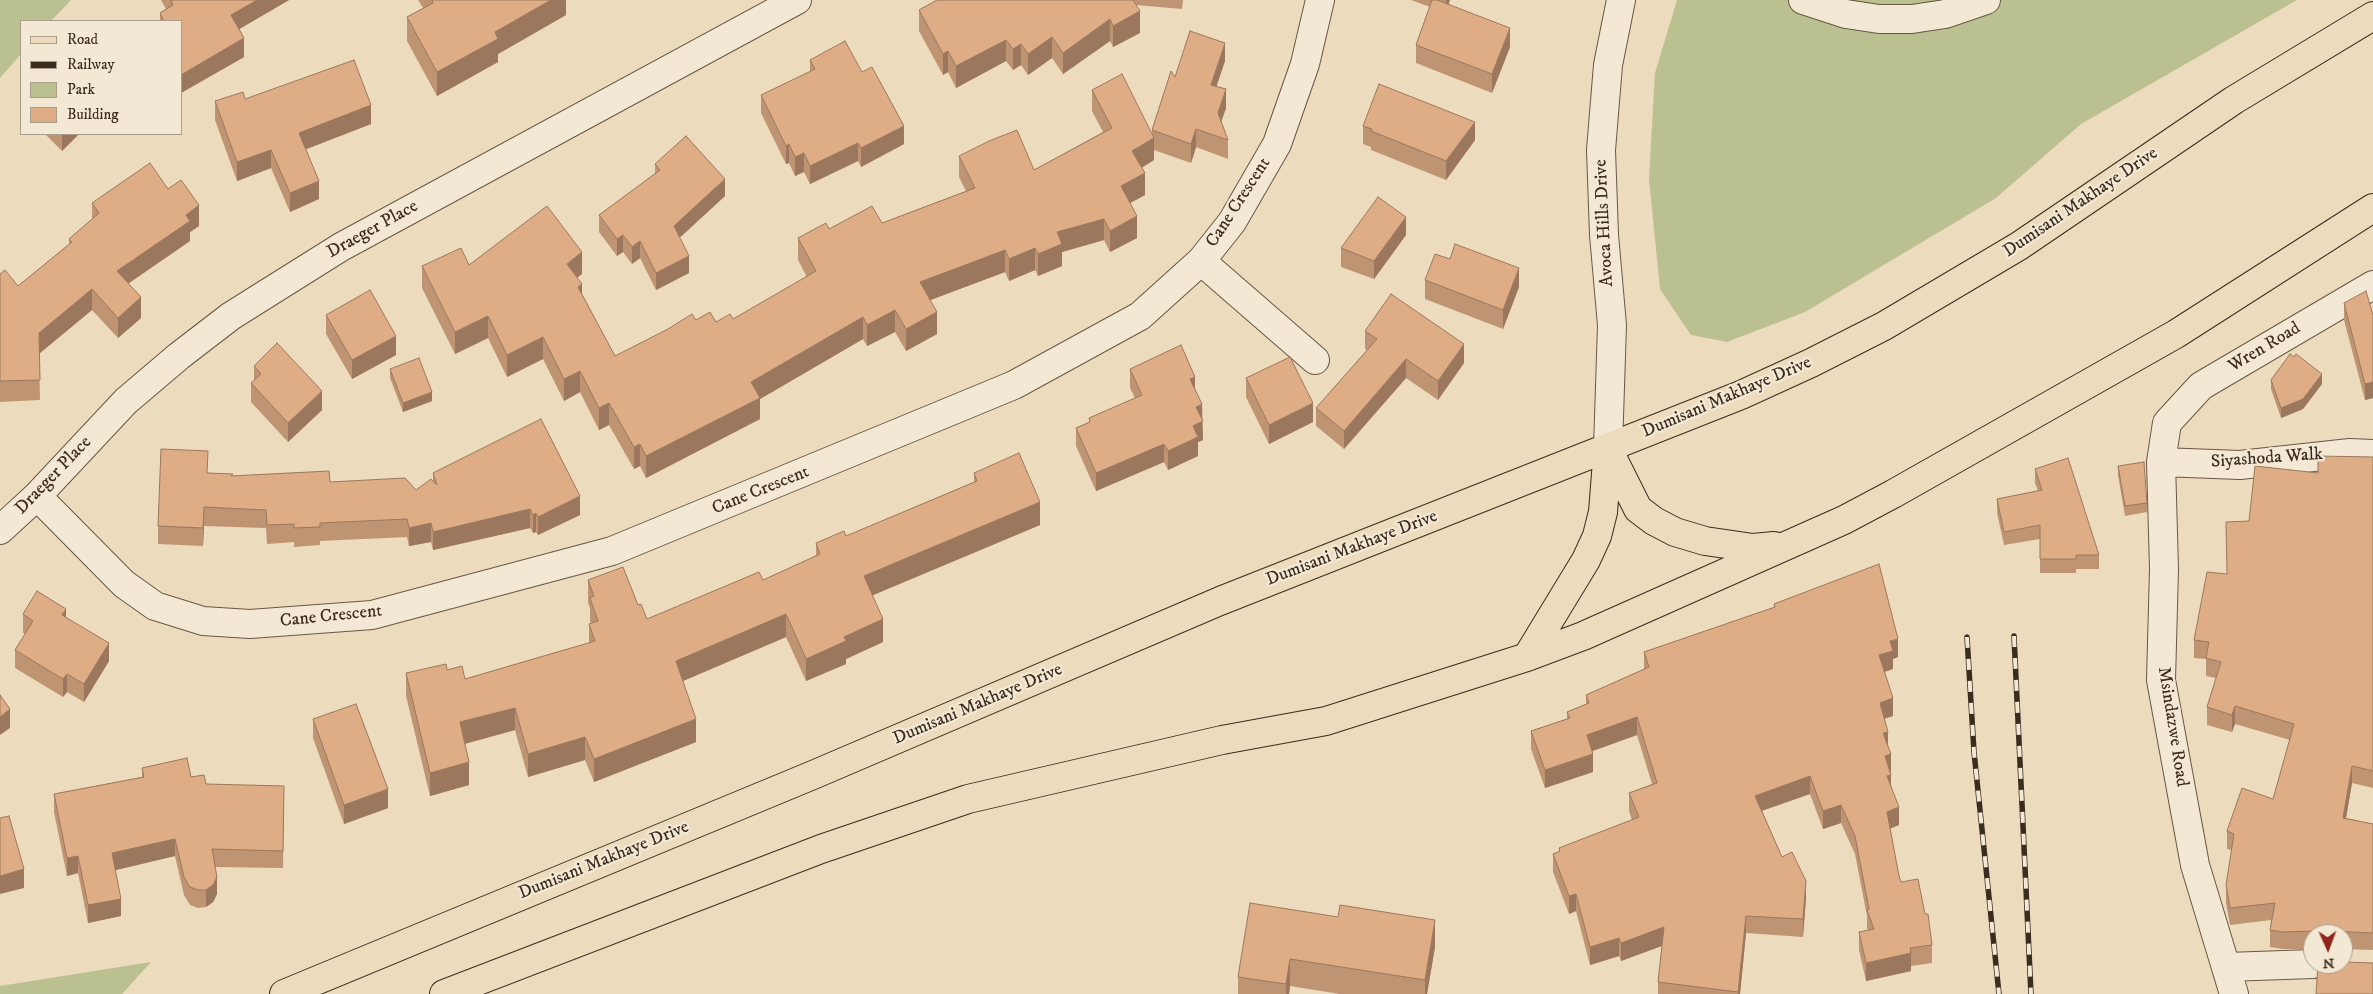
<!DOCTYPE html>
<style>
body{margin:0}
#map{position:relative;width:2373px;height:994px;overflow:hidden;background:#eddbbd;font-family:"IM FELL DW Pica",serif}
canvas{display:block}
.legend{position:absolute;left:20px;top:20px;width:162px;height:115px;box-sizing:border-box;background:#f3e8d4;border:1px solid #a99d8c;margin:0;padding:6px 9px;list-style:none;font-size:15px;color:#3a2c1f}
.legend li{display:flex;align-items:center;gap:10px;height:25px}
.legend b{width:25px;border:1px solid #a99d8c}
.north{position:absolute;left:2303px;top:924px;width:50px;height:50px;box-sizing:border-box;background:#f3e8d4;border:1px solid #a99d8c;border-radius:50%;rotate:178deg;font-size:14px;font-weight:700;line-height:20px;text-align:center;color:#3a2c1f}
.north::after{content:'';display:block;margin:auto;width:18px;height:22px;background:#8f2418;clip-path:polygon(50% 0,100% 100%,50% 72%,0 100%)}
</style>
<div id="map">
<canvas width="2373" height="994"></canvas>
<ul class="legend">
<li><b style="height:6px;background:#eddbbd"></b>Road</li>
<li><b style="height:6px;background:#3a2c1f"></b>Railway</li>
<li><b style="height:14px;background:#bac090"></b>Park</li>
<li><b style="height:14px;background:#deac85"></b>Building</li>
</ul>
<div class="north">N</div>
</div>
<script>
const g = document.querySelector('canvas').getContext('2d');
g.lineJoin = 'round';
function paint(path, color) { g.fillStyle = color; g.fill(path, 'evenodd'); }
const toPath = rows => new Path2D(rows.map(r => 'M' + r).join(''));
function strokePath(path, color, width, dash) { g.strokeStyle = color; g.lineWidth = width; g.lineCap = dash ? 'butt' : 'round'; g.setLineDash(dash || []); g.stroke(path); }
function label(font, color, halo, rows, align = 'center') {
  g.font = font + ' "IM FELL DW Pica",serif'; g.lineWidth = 4.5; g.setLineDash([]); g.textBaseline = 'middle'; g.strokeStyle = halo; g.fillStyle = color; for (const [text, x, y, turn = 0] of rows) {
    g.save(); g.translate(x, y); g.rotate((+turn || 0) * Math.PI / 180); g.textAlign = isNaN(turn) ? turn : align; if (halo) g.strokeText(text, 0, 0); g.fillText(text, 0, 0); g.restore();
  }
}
paint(toPath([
 [0,0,71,0,51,21,21,21,21,54,0,78],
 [1677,0,2297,0,2081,124,1996,198,1805,312,1727,342,1691,335,1660,289,1649,179,1655,73],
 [151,962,122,994,0,994,0,986]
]), '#bac090');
const minor = toPath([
 [1803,0,1846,14,1879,19,1912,19,1945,14,1986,0],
 [1201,261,1315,360],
 [1608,448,1612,325,1604,235,1601,150,1608,65,1621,0],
 [2161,462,2240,465,2350,453,2373,454],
 [37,496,124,584,155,606,203,621,250,624,372,615,612,551,1014,385,1140,316,1201,261,1232,222,1277,144,1305,64,1320,0],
 [0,530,37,496,126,401,179,356,231,316,341,247,797,0],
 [2227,967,2313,964],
 [2234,994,2195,865,2161,680,2164,569,2161,462,2167,423,2201,386,2373,285]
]);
const major = toPath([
 [1610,453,1638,509,1654,521,1675,532,1705,541,1753,548,1774,546],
 [1527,657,1586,560,1597,536,1603,512,1608,448],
 [284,994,813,775,1220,601,1741,395,1811,363,1884,326,2019,246,2234,100,2373,16],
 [444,994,821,849,968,799,1222,740,1326,721,1527,657,1583,636,1844,520,1893,494,2176,334,2373,208]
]);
strokePath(minor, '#675846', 30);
strokePath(major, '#3a2c1f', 30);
strokePath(minor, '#f3e8d4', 28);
strokePath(major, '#eddbbd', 28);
const rail = toPath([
 [2014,636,2031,994],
 [1967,637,1974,752,1999,994]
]);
strokePath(rail, '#3a2c1f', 5.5);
strokePath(rail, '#f3e8d4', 4, [11]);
paint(toPath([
 [161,0,289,0,239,29,244,57,181,93,181,21,160,21,160,13,166,9],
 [418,0,566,0,566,15,498,54,498,62,437,96,407,41,407,17,423,8],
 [937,0,1183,0,1182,9,1136,5,1140,33,1113,47,1110,41,1063,74,1052,58,1028,75,1021,65,1013,70,1006,61,956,88,948,72,943,75,919,31,919,10],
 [1411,0,1450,0,1448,4,1510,47,1492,93,1416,63,1416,45,1430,7],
 [810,60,862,72,904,144,861,167,858,161,810,184,804,172,795,176,789,163,786,164,761,113,761,95,810,72],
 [1225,61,1216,86,1226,108,1221,121,1228,140,1228,159,1196,147,1191,163,1154,150,1154,160,1142,168,1145,195,1130,203,1137,238,1110,252,1104,240,1062,252,1062,266,1038,276,1035,270,1009,281,1005,272,930,300,937,334,906,351,895,332,867,346,863,339,760,399,760,419,646,478,640,466,634,469,609,425,599,430,580,392,564,401,543,359,507,377,488,338,455,354,422,288,422,266,469,265,582,274,577,278,582,294,615,356,696,320,716,322,733,319,807,277,798,260,798,238,829,229,882,223,966,191,959,177,959,156,1034,170,1103,132,1092,111,1092,90,1152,134,1152,130,1175,77],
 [245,99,371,124,306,149,319,199,290,212,271,168,237,181,215,120,215,101],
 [1363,126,1475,140,1446,180,1371,150,1371,147,1363,144],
 [45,134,79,134,62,151],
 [655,164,725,196,679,238,689,273,656,290,640,258,632,264,623,252,617,256,599,232,599,215,655,174],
 [168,189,199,226,190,232,190,241,128,284,141,318,118,338,92,310,39,353,40,400,0,402,0,274,18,286,69,244,69,239,92,219,92,203],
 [1406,235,1374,279,1341,267,1341,248],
 [1425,280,1519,287,1503,329,1425,299],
 [2344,303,2373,315,2373,398,2365,400,2344,320],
 [326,315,396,355,352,379,326,334],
 [1365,331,1464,363,1438,400,1406,378,1344,449,1316,426,1316,408,1367,350,1365,349],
 [254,366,322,410,288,442,251,402,251,383,254,380],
 [390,369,432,401,403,412,390,378],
 [1130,369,1195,390,1202,420,1203,440,1198,442,1198,456,1168,470,1164,462,1096,491,1076,446,1076,428,1089,422,1089,418,1135,398,1130,388],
 [1246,378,1313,422,1269,444,1246,397],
 [2271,380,2322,384,2303,409,2281,418,2271,389],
 [2373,457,2373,788,2352,783,2346,818,2373,824,2373,950,2343,949,2343,934,2313,934,2313,949,2283,949,2270,947,2270,930,2271,920,2230,925,2226,903,2226,885,2232,850,2227,849,2227,831,2273,799,2290,740,2235,724,2232,732,2207,725,2207,707,2216,678,2206,676,2206,659,2194,658,2194,640,2227,574,2249,521,2318,473],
 [2118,466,2147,503,2147,512,2125,516,2118,475],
 [2035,469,2099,555,2099,569,2076,569,2076,573,2040,573,2040,539,2004,545,1997,513,1997,499,2038,491,2035,483],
 [207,473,233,476,330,482,416,490,433,481,433,473,580,515,538,535,536,532,533,533,530,528,433,550,431,542,409,546,407,537,320,541,320,545,294,547,294,542,267,544,266,528,204,526,203,546,158,544,158,526],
 [974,473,1040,525,872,595,883,642,846,659,846,664,806,681,786,637,683,681,696,742,594,782,585,760,528,777,515,730,465,744,469,785,430,796,406,696,406,673,447,670,465,679,589,643,589,624,591,623,590,621,590,608,588,603,588,580,638,605,647,619,763,580,816,556,816,543,846,536,974,482],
 [1774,604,1898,657,1893,659,1893,669,1885,672,1893,716,1884,719,1891,772,1890,772,1891,786,1899,825,1890,828,1899,876,1901,882,1932,945,1932,963,1911,966,1911,971,1866,981,1859,950,1859,932,1868,930,1867,928,1867,916,1855,854,1841,823,1823,829,1810,794,1762,811,1782,857,1806,898,1803,937,1746,933,1740,994,1658,994,1658,982,1662,946,1621,961,1619,956,1590,965,1576,911,1569,914,1553,872,1553,854,1559,852,1559,848,1632,820,1629,811,1629,793,1652,784,1637,735,1592,751,1593,772,1545,788,1531,749,1531,731,1567,719,1567,712,1586,704,1586,695,1644,669,1644,652,1774,608],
 [23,614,66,617,109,661,84,702,67,692,63,697,15,668,15,650,25,634,23,633],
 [313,719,388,808,344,824,313,738],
 [142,768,191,777,206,784,284,803,283,868,215,867,217,894,213,902,206,907,198,908,190,905,184,895,175,856,115,870,121,916,88,923,78,873,67,876,54,812,54,794,142,777],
 [1338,917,1435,947,1427,994,1340,994,1290,986,1289,994,1238,994,1238,977]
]), '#bf9472');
paint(toPath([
 [257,0,289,0,231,34,231,15],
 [551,0,566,0,566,15,498,54,498,62,437,96,437,72,495,32],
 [1446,0,1450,0,1446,12],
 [1140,11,1140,33,1113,47,1113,26],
 [1110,19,1110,41,1063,74,1063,53],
 [1510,28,1510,47,1492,93,1492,74],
 [1052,37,1052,58,1028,75,1028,54],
 [244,38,244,57,181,93,181,75],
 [1006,40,1006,61,956,88,956,66],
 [1225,43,1225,61,1211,103,1211,85],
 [1021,44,1021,65,1013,70,1013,49],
 [948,51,948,72,943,75,943,54],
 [1226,89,1226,108,1218,131,1218,113],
 [371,105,371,124,299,152,299,133],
 [1475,122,1475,140,1446,180,1446,161],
 [904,126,904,144,861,167,861,148],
 [1196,129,1196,147,1191,163,1191,144],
 [62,134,79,134,62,151],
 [1154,138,1154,160,1132,173,1132,151],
 [858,143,858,161,810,184,810,166],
 [789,144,789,163,786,164,786,146],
 [271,150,271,168,237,181,237,162],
 [804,153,804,172,795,176,795,157],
 [1145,173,1145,195,1121,208,1121,186],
 [725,179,725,196,674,243,674,226],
 [319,181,319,199,290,212,290,193],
 [199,205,199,226,190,232,190,241,117,291,117,271,186,215],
 [1137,216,1137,238,1110,252,1110,231],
 [1406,217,1406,235,1374,279,1374,261],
 [1104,219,1104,240,1062,252,1062,266,1038,276,1038,254,1057,232],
 [623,235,623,252,617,256,617,239],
 [640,241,640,258,632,264,632,247],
 [1035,248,1035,270,1009,281,1009,259],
 [1005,250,1005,272,920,304,920,282],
 [582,252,582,274,567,285,567,264],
 [689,256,689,273,656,290,656,273],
 [1519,268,1519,287,1503,329,1503,310],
 [582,284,582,306,578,287],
 [92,289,92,310,39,354,39,333],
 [141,297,141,318,118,338,118,318],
 [895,310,895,332,867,346,867,325],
 [937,312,937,334,906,351,906,329],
 [488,316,488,338,455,354,455,332],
 [863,317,863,339,760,399,760,419,646,478,646,456,751,382],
 [396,336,396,355,352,379,352,360],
 [543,337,543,359,507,377,507,355],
 [1464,344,1464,363,1438,400,1438,381],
 [1406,359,1406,378,1344,449,1344,431],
 [580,371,580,392,564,401,564,379],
 [2322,374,2322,384,2303,409,2281,418,2281,408],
 [1195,377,1195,395,1190,379],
 [2373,382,2373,398,2365,400,2365,384],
 [322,391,322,410,288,442,288,423],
 [432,392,432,401,403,412,403,403],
 [609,403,609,425,599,430,599,408],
 [1313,403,1313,422,1269,444,1269,425],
 [1202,404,1203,440,1198,442,1198,456,1168,470,1168,451,1193,426,1196,407],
 [640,444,640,466,634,469,634,447],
 [1164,444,1164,462,1096,491,1096,473],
 [580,496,580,515,538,535,538,517],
 [1040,502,1040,525,864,599,864,576],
 [204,507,204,526,203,546,203,528],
 [530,509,530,528,433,550,433,532],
 [536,513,536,532,533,533,533,515],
 [431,523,431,542,409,546,409,528],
 [66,609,66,627,62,615],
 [786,614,786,637,676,684,676,661],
 [883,619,883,642,846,659,846,664,806,681,806,659,844,637],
 [1898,639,1898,657,1893,659,1893,669,1879,673,1879,655,1890,641],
 [109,643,109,661,84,702,84,684],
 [67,674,67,692,63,697,63,679],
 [1893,698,1893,716,1880,720,1880,703],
 [2235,706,2235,724,2232,732,2232,715],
 [515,708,515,730,460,745,460,722],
 [10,709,10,728,0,735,0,717],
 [1637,717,1637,735,1587,753,1587,735],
 [696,719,696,742,594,782,594,759],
 [1888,732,1888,750,1883,733],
 [585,737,585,760,528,777,528,754],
 [1593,754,1593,772,1545,788,1545,770],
 [1891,754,1891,772,1885,774,1885,756],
 [469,762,469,785,430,796,430,773],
 [2352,766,2352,783,2343,835,2343,818],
 [1891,775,1891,793,1887,776],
 [1810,776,1810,794,1755,813,1755,796],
 [388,789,388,808,344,824,344,805],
 [1841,805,1841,823,1823,829,1823,811],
 [1899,807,1899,825,1887,830,1887,812],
 [175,839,175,856,112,871,112,853],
 [78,856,78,873,67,876,67,858],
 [24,869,24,888,0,894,0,876],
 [217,877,217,894,213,902,206,907,206,890],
 [1806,881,1806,898,1803,937,1803,919],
 [1576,894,1576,911,1569,914,1569,896],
 [121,899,121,916,88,923,88,905],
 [1746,916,1746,933,1740,994,1738,994],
 [1435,920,1435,947,1427,994,1425,994,1425,980],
 [1664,927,1664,945,1621,961,1621,943],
 [2332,931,2332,934,2323,934],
 [1619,938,1619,956,1590,965,1590,947],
 [1911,953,1911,971,1866,981,1866,963],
 [1290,959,1290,986,1289,994,1286,994,1286,984]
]), '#9b785d');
const building = toPath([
 [171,0,257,0,231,15,244,38,181,75,181,21,164,21,160,13,173,5,171,0],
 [432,0,551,0,495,32,498,39,437,72,407,17,433,3,432,0],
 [937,0,1133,0,1140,11,1113,26,1110,19,1063,53,1052,37,1028,54,1021,44,1013,49,1006,40,956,66,948,51,943,54,919,10,937,0],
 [1432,0,1437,0,1510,28,1492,74,1416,45,1432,0],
 [1190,31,1225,43,1211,85,1226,89,1218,113,1228,140,1196,129,1191,144,1152,130,1171,71,1175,77,1190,31],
 [845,41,862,72,872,67,904,126,861,148,858,143,810,166,804,153,795,157,789,144,786,146,761,95,815,69,810,60,845,41],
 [354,60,371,105,299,133,319,181,290,193,271,150,237,162,215,101,243,92,245,99,354,60],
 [1122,74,1154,138,1132,151,1145,173,1121,186,1137,216,1110,231,1104,219,1057,232,1062,244,1038,254,1035,248,1009,259,1005,250,920,282,937,312,906,329,895,310,867,325,863,317,751,382,760,398,646,456,640,444,634,447,609,403,599,408,580,371,564,379,543,337,507,355,488,316,455,332,422,266,461,248,469,265,547,206,582,252,567,264,582,284,578,287,615,356,668,329,692,314,696,320,710,312,716,322,730,314,733,319,816,271,798,238,826,223,829,229,872,206,882,223,975,188,959,156,989,141,1017,130,1034,170,1112,128,1092,90,1122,74],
 [1379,84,1475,122,1446,161,1371,131,1372,129,1363,126,1379,84],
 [686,136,725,179,674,226,689,256,656,273,640,241,632,247,623,235,617,239,599,215,660,170,655,164,686,136],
 [150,163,168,189,181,180,199,205,186,215,190,221,117,271,141,297,118,318,92,289,39,333,40,380,0,381,0,274,5,270,18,286,72,242,69,239,99,213,92,203,150,163],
 [1378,197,1406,217,1374,261,1341,248,1378,197],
 [1455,244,1519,268,1503,310,1425,280,1435,254,1450,259,1455,244],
 [370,290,396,336,352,360,326,315,370,290],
 [2366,291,2373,315,2373,382,2365,384,2344,303,2366,291],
 [1391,294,1464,344,1438,381,1406,359,1344,431,1316,408,1377,339,1365,331,1391,294],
 [277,343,322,391,288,423,251,383,261,374,254,366,277,343],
 [1181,345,1195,377,1190,379,1202,404,1196,407,1203,421,1193,426,1198,437,1168,451,1164,444,1096,473,1076,428,1090,422,1089,418,1142,395,1130,369,1181,345],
 [2290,354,2294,357,2296,354,2322,374,2303,399,2281,408,2271,380,2290,354],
 [1290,357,1313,403,1269,425,1246,378,1290,357],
 [419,358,432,392,403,403,390,369,419,358],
 [541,419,580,496,538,517,536,513,533,515,530,509,433,532,431,523,409,528,407,519,320,523,320,527,294,528,294,524,267,525,266,510,204,507,203,528,158,526,161,449,208,451,207,473,233,474,231,476,329,471,330,482,405,478,416,490,431,479,437,485,433,473,541,419],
 [1019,453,1040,502,864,576,883,619,844,637,846,641,806,659,786,614,676,661,696,719,594,759,585,737,528,754,515,708,460,722,469,762,430,773,406,673,446,664,447,670,462,666,465,679,595,641,589,624,598,621,590,598,594,596,588,580,623,567,638,605,641,604,647,619,759,572,763,580,820,554,816,543,844,531,846,536,977,481,974,473,1019,453],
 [2318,456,2373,457,2373,771,2352,766,2343,818,2373,824,2373,933,2332,931,2323,934,2321,934,2312,931,2283,932,2270,930,2275,903,2230,908,2226,885,2234,834,2227,831,2242,788,2273,799,2294,724,2235,706,2232,715,2207,707,2221,662,2206,658,2209,642,2194,640,2207,572,2227,574,2226,522,2249,521,2255,466,2318,473,2318,456],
 [2068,458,2099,555,2076,555,2076,559,2040,559,2040,525,2004,532,1997,499,2042,490,2035,469,2068,458],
 [2144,462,2147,503,2125,506,2118,466,2144,462],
 [1879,564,1898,639,1890,641,1893,651,1879,655,1893,698,1880,703,1888,732,1883,733,1891,754,1885,756,1891,775,1887,776,1899,807,1887,812,1899,876,1901,882,1918,879,1925,914,1928,914,1932,945,1910,948,1911,953,1866,963,1859,932,1874,929,1867,910,1869,909,1855,836,1841,805,1823,811,1810,776,1755,796,1782,857,1792,852,1806,881,1803,919,1746,916,1738,992,1658,982,1664,927,1621,943,1619,938,1590,947,1576,894,1569,896,1553,854,1560,851,1559,848,1639,817,1629,793,1657,783,1637,717,1587,735,1593,754,1545,770,1531,731,1570,718,1567,712,1589,703,1586,695,1649,667,1644,652,1775,607,1774,604,1879,564],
 [37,591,66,609,62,615,109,643,84,684,67,674,63,679,15,650,33,621,23,614,37,591],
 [0,695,10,709,0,717,0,695],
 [356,704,388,789,344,805,313,719,356,704],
 [187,758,191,777,204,775,206,784,284,786,283,851,212,849,217,877,213,885,206,890,198,890,190,887,184,877,175,839,112,853,121,899,88,905,78,856,67,858,54,794,144,777,142,768,187,758],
 [9,816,24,869,0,876,0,818,9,816],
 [1250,903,1338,917,1340,905,1435,920,1425,980,1290,959,1286,984,1238,977,1250,903],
 [2343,962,2373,963,2373,994,2316,994,2318,964,2343,964,2343,962]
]);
paint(building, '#deac85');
strokePath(building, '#9b785d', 1);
label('18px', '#3a2c1f', '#f3e8d4', [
 ["Cane Crescent",1239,203,-57],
 ["Dumisani Makhaye Drive",2081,203,-34],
 ["Avoca Hills Drive",1605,223,-93],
 ["Draeger Place",373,230,-29],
 ["Wren Road",2265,348,-31],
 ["Dumisani Makhaye Drive",1727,398,-23],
 ["Siyashoda Walk",2267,459,-4],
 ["Draeger Place",54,476,-46],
 ["Cane Crescent",761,491,-22],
 ["Dumisani Makhaye Drive",1352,549,-21],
 ["Cane Crescent",331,617,-6],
 ["Dumisani Makhaye Drive",978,705,-23],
 ["Msindazwe Road",2172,727,81],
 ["Dumisani Makhaye Drive",604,861,-22]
]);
</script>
